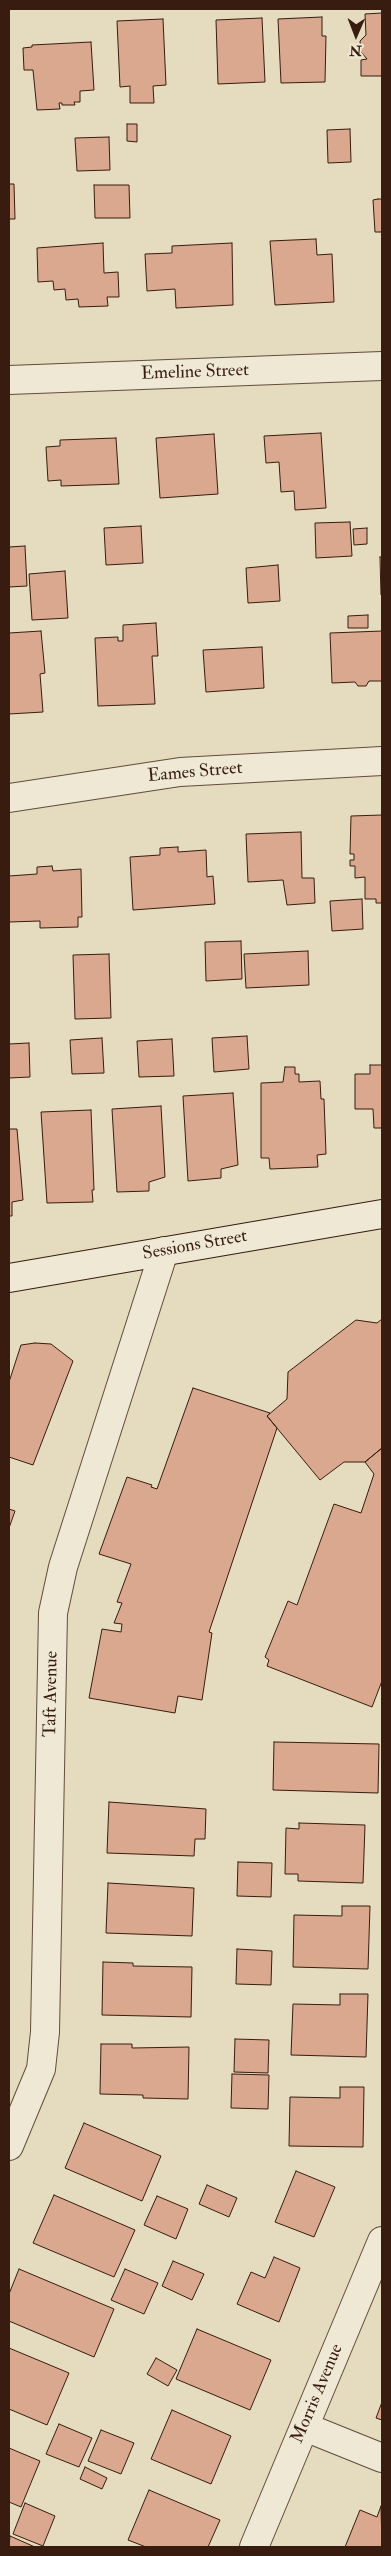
<!DOCTYPE html>
<style>
body{margin:0}
#map{position:relative;width:391px;height:2556px;overflow:hidden;background:#e5dbbe;font-family:"IM FELL Double Pica",serif}
canvas{display:block}
.frame{position:absolute;inset:0;border:10px solid #371c0f;pointer-events:none}
.north{position:absolute;left:331px;top:10px;width:50px;height:50px;-webkit-text-stroke:4px #eee8d5;paint-order:stroke;rotate:181deg;font-size:14px;font-weight:700;line-height:20px;text-align:center;color:#371c0f}
.north::after{content:'';display:block;margin:auto;width:18px;height:22px;background:#371c0f;clip-path:polygon(50% 0,100% 100%,50% 72%,0 100%)}
</style>
<div id="map">
<canvas width="391" height="2556"></canvas>
<div class="frame"></div>
<div class="north">N</div>
</div>
<script>
const g = document.querySelector('canvas').getContext('2d');
g.lineJoin = 'round';
function paint(path, color) { g.fillStyle = color; g.fill(path, 'evenodd'); }
const toPath = rows => new Path2D(rows.map(r => 'M' + r).join(''));
function strokePath(path, color, width, dash) { g.strokeStyle = color; g.lineWidth = width; g.lineCap = dash ? 'butt' : 'round'; g.setLineDash(dash || []); g.stroke(path); }
function label(font, color, halo, rows, align = 'center') {
  g.font = font + ' "IM FELL Double Pica",serif'; g.lineWidth = 4; g.setLineDash([]); g.textBaseline = 'middle'; g.strokeStyle = halo; g.fillStyle = color; for (const [text, x, y, turn = 0] of rows) {
    g.save(); g.translate(x, y); g.rotate((+turn || 0) * Math.PI / 180); g.textAlign = isNaN(turn) ? turn : align; if (halo) g.strokeText(text, 0, 0); g.fillText(text, 0, 0); g.restore();
  }
}
const building = toPath([
 [382,13,382,76,361,76,361,60,367,59,361,52,360,41,366,35,365,14,382,13],
 [322,17,322,36,326,36,325,82,281,83,278,19,322,17],
 [262,18,265,82,218,84,216,20,262,18],
 [163,19,166,85,153,86,154,103,130,103,130,86,120,87,117,21,163,19],
 [91,42,94,90,80,91,80,102,74,102,75,105,62,105,62,103,59,103,60,109,37,110,33,70,24,70,23,48,32,47,32,45,91,42],
 [127,124,137,124,137,142,127,141,127,124],
 [350,129,351,162,328,163,327,130,350,129],
 [109,137,110,170,77,171,75,138,109,137],
 [9,184,14,184,15,219,9,219,9,184],
 [94,185,129,185,130,218,95,218,94,185],
 [378,199,382,199,382,232,375,232,373,200,378,199],
 [316,239,317,255,332,254,334,302,275,305,270,241,316,239],
 [103,243,104,273,118,272,119,297,107,297,108,306,79,307,78,299,66,300,65,289,54,290,53,281,38,282,37,248,103,243],
 [232,243,233,305,176,308,175,289,147,291,145,254,172,253,172,246,232,243],
 [321,433,326,508,295,510,294,491,281,492,279,462,266,463,264,436,321,433],
 [214,434,218,494,160,498,156,438,214,434],
 [116,438,119,484,61,486,61,480,48,481,46,447,60,446,60,440,116,438],
 [350,522,352,556,316,558,315,523,350,522],
 [141,526,143,563,106,565,104,528,141,526],
 [367,528,367,544,354,545,353,529,367,528],
 [25,546,27,586,9,587,9,547,25,546],
 [380,557,382,557,382,595,381,595,380,557],
 [278,565,280,601,248,603,246,568,278,565],
 [65,571,68,618,32,620,29,574,65,571],
 [368,615,368,628,348,628,348,616,368,615],
 [156,623,158,656,152,656,155,704,98,706,95,638,118,637,118,641,123,641,123,625,156,623],
 [41,631,45,673,40,674,43,712,9,714,9,633,41,631],
 [382,631,382,681,369,681,366,686,358,686,355,682,332,683,330,633,382,631],
 [262,647,264,688,206,692,203,650,262,647],
 [382,815,382,903,376,903,376,899,365,899,365,877,355,878,355,866,350,866,350,860,354,860,354,854,350,854,351,816,382,815],
 [301,832,302,878,314,878,315,903,287,905,283,880,248,882,246,834,301,832],
 [178,847,178,852,206,850,207,877,213,876,215,904,133,910,130,857,160,855,160,848,178,847],
 [52,866,53,871,81,869,82,917,78,917,78,927,40,928,40,921,9,922,9,876,37,874,37,867,52,866],
 [362,899,363,929,332,931,330,901,362,899],
 [241,941,242,979,206,981,205,942,241,941],
 [308,951,309,985,246,988,244,954,308,951],
 [109,954,111,1018,75,1019,73,955,109,954],
 [247,1036,249,1069,214,1072,212,1038,247,1036],
 [102,1038,104,1073,72,1074,70,1040,102,1038],
 [172,1039,174,1076,139,1077,137,1041,172,1039],
 [29,1043,30,1077,9,1078,9,1044,29,1043],
 [370,1065,382,1065,382,1128,374,1128,373,1109,355,1109,355,1074,370,1074,370,1065],
 [285,1067,295,1067,295,1074,299,1074,299,1082,320,1081,321,1099,324,1099,326,1154,317,1155,318,1167,270,1169,269,1158,261,1158,261,1083,283,1082,285,1067],
 [233,1093,238,1165,221,1169,221,1178,188,1181,183,1096,233,1093],
 [161,1106,165,1177,149,1182,149,1191,117,1192,112,1109,161,1106],
 [91,1110,94,1190,92,1190,93,1202,47,1203,41,1112,91,1110],
 [9,1129,17,1129,23,1200,12,1202,12,1216,9,1216,9,1129],
 [382,1319,382,1448,365,1462,344,1462,320,1480,267,1416,287,1399,288,1372,356,1320,377,1323,382,1319],
 [35,1343,51,1344,73,1361,33,1465,9,1457,9,1382,21,1345,35,1343],
 [193,1388,270,1413,267,1416,277,1428,209,1632,212,1633,202,1700,178,1696,175,1713,89,1698,102,1629,121,1632,122,1624,114,1623,122,1603,117,1602,131,1564,99,1554,127,1477,152,1485,151,1487,157,1489,193,1388],
 [382,1448,382,1681,372,1707,267,1666,269,1660,265,1657,288,1601,297,1605,334,1504,361,1513,374,1474,365,1462,382,1448],
 [9,1509,15,1511,9,1528,9,1509],
 [274,1742,379,1744,378,1793,273,1790,274,1742],
 [109,1802,206,1809,205,1839,195,1839,194,1856,107,1853,109,1802],
 [299,1823,365,1825,363,1883,298,1881,298,1874,285,1874,286,1828,299,1829,299,1823],
 [238,1862,272,1863,271,1897,237,1896,238,1862],
 [108,1883,194,1888,192,1936,106,1933,108,1883],
 [342,1906,370,1906,368,1969,293,1967,294,1915,342,1916,342,1906],
 [237,1949,272,1951,271,1985,236,1984,237,1949],
 [103,1962,133,1963,133,1966,192,1967,191,2017,102,2015,103,1962],
 [340,1994,368,1994,366,2057,291,2055,293,2004,340,2005,340,1994],
 [235,2039,269,2040,268,2073,234,2072,235,2039],
 [101,2044,132,2044,132,2048,189,2047,188,2099,143,2098,143,2095,100,2094,101,2044],
 [232,2074,269,2075,268,2109,231,2108,232,2074],
 [340,2087,364,2087,363,2147,289,2146,290,2097,340,2098,340,2087],
 [84,2123,161,2156,142,2201,65,2168,84,2123],
 [296,2171,335,2187,314,2237,275,2222,296,2171],
 [207,2185,237,2198,229,2217,199,2204,207,2185],
 [54,2195,135,2230,114,2277,33,2243,54,2195],
 [157,2196,188,2209,176,2239,144,2225,157,2196],
 [274,2257,300,2268,279,2322,237,2304,251,2272,265,2278,274,2257],
 [173,2261,204,2274,192,2300,162,2286,173,2261],
 [19,2269,114,2309,94,2357,9,2321,9,2294,19,2269],
 [125,2269,158,2283,144,2314,111,2300,125,2269],
 [197,2329,271,2360,250,2410,176,2379,197,2329],
 [9,2348,69,2373,47,2425,9,2409,9,2348],
 [156,2358,177,2370,168,2386,147,2374,156,2358],
 [382,2402,382,2420,376,2418,382,2402],
 [172,2410,231,2436,211,2484,151,2459,172,2410],
 [59,2424,92,2438,79,2467,46,2454,59,2424],
 [101,2430,134,2443,121,2474,88,2461,101,2430],
 [9,2448,40,2461,21,2507,9,2502,9,2448],
 [85,2467,107,2478,102,2489,80,2479,85,2467],
 [149,2490,220,2520,208,2547,146,2547,128,2540,149,2490],
 [25,2503,55,2516,43,2546,13,2534,25,2503],
 [381,2506,382,2547,345,2547,360,2510,377,2517,381,2506],
 [10,2536,35,2547,9,2547,10,2536]
]);
paint(building, '#daa88e');
strokePath(building, '#371c0f', 1);
const street = toPath([
 [9,380,382,366],
 [9,798,180,772,382,761],
 [9,2146,41,2069,45,2032,53,1613,63,1567,164,1251],
 [305,2427,382,2458],
 [254,2547,382,2241]
]);
const secondary = toPath([
 [9,1278,382,1214]
]);
strokePath(street, '#624c3b', 30);
strokePath(secondary, '#371c0f', 30);
strokePath(street, '#eee8d5', 28);
strokePath(secondary, '#eee8d5', 28);
label('18px', '#371c0f', '#eee8d5', [
 ["Emeline Street",195,373,-2],
 ["Eames Street",195,773,-5],
 ["Sessions Street",195,1246,-10],
 ["Taft Avenue",52,1694,-89],
 ["Morris Avenue",318,2394,-67]
]);
</script>
